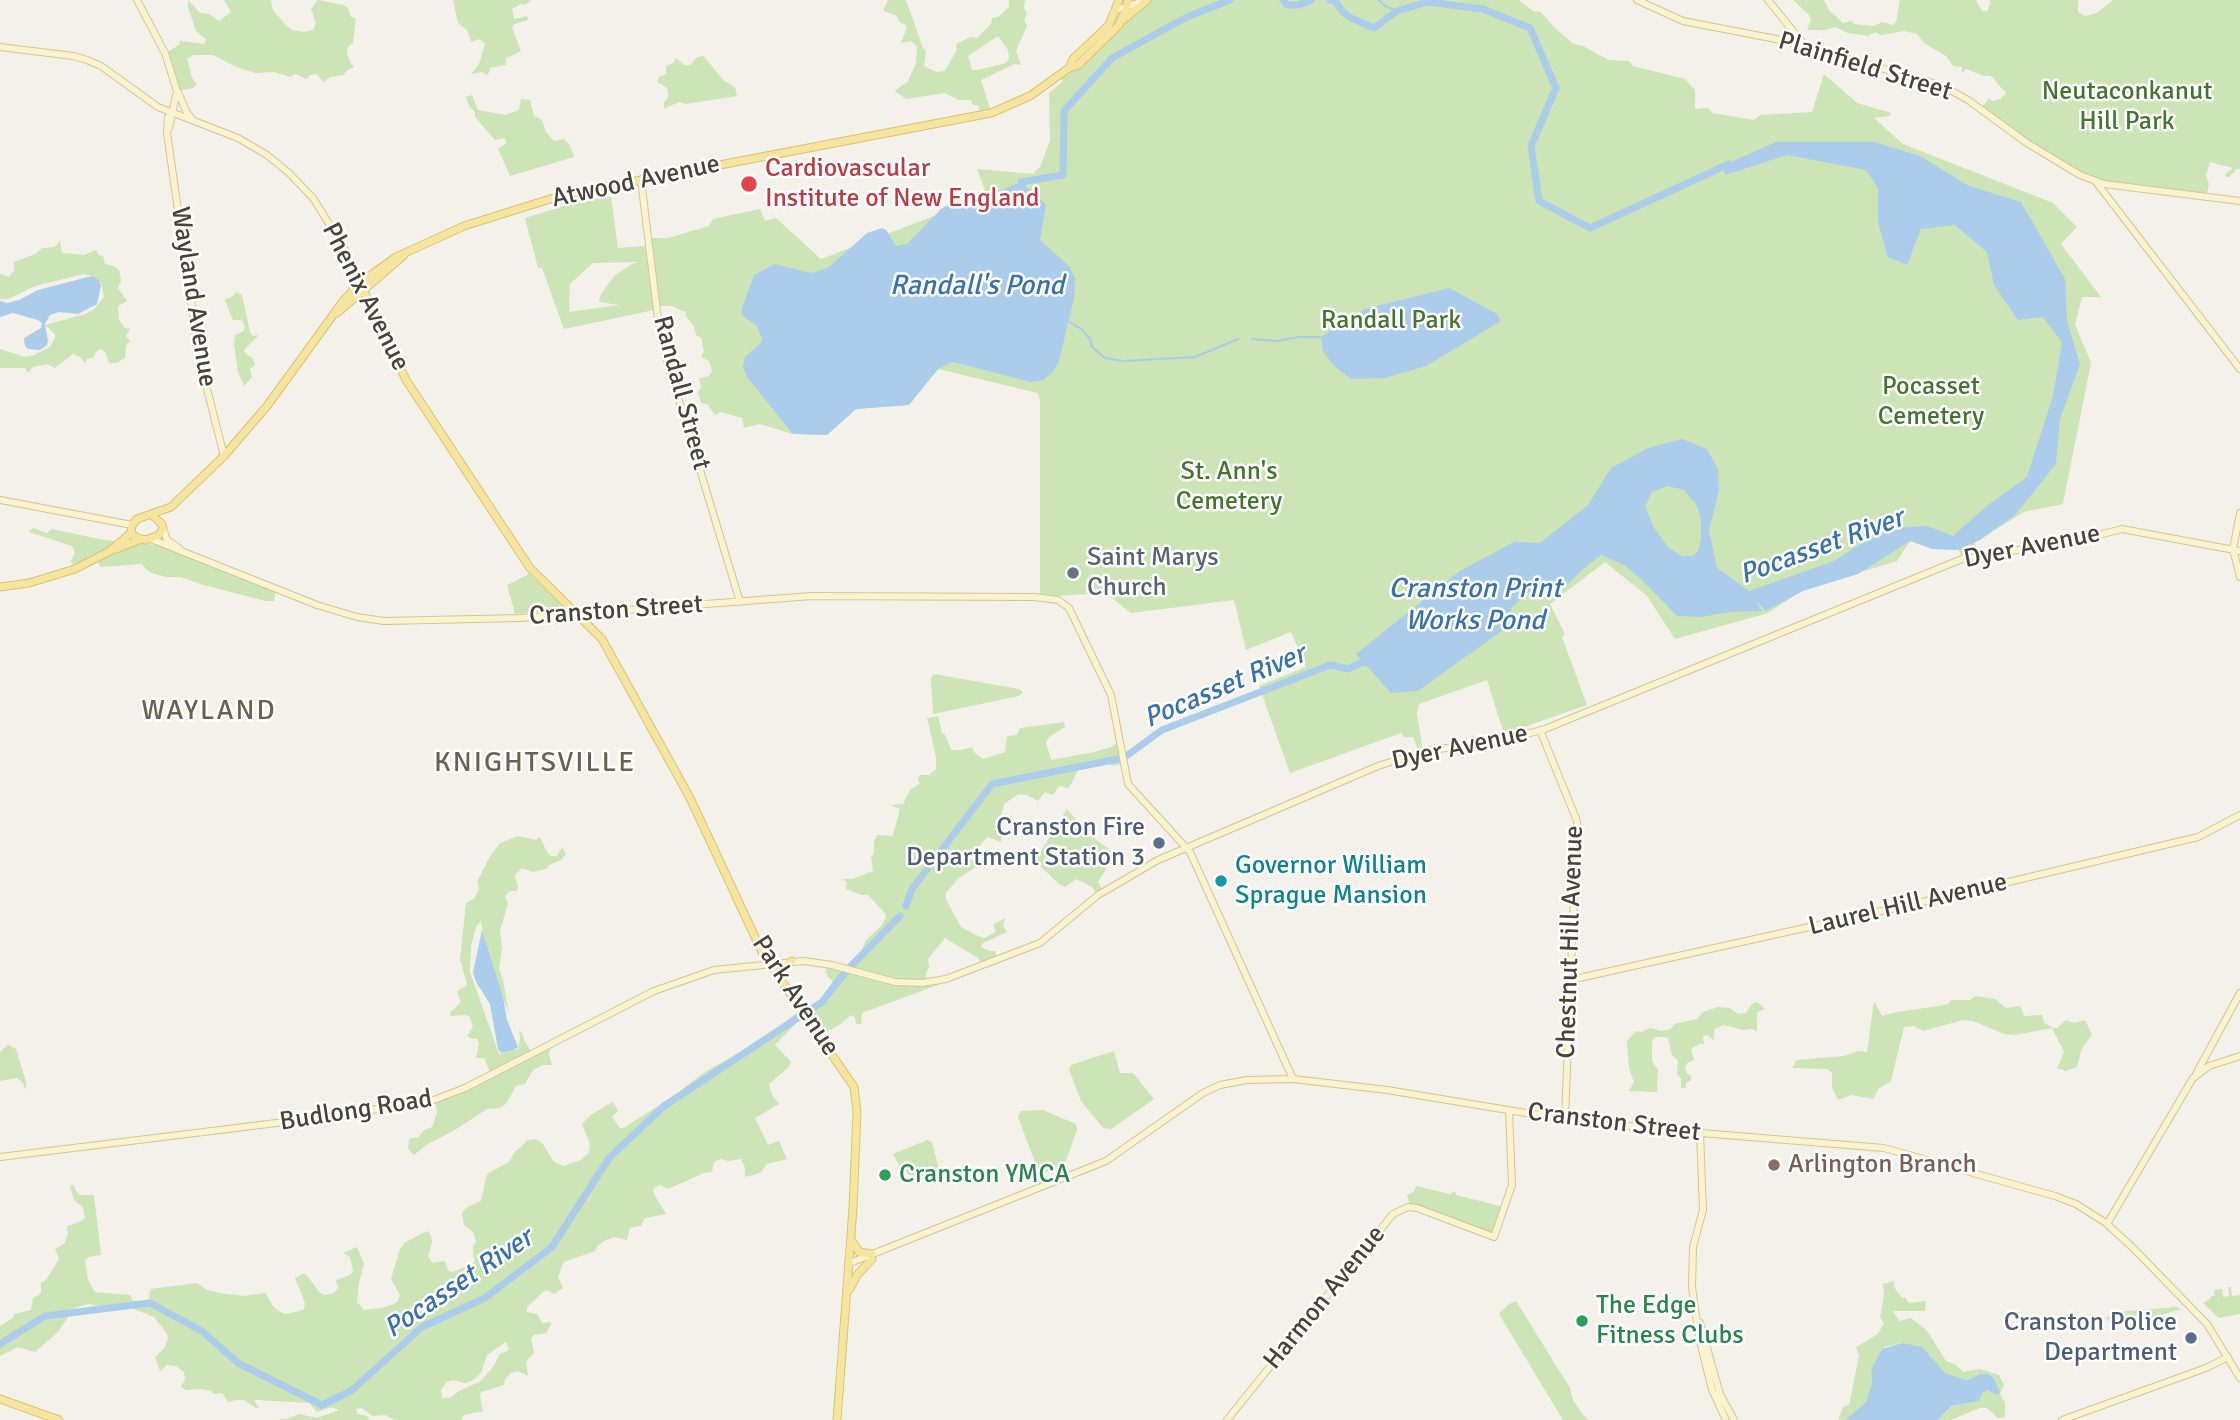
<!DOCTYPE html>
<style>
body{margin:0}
canvas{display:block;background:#f4f1ea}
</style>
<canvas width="2240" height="1420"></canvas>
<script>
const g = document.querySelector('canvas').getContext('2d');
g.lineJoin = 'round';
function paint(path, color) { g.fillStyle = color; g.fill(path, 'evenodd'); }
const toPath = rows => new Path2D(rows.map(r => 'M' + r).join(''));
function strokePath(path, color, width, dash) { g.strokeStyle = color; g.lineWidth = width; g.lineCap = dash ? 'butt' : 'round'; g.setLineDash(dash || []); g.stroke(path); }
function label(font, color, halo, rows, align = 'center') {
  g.font = font + ' Signika,sans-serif'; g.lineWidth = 5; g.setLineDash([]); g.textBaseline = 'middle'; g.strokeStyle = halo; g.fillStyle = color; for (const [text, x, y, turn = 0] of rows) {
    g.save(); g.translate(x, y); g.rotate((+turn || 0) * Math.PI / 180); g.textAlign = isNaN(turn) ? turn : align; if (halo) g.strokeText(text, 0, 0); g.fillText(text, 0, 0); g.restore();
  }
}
paint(toPath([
 [188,0,200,13,209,14,219,21,231,12,224,0,271,0,273,10,287,26,292,30,304,32,313,30,316,23,311,9,318,0,343,5,348,8,350,16,356,18,353,43,348,47,347,53,350,62,354,67,346,71,344,75,330,77,323,82,317,74,310,75,306,79,295,74,290,77,274,72,255,73,234,66,213,55,194,55,187,58,192,78,197,84,193,88,177,91,165,54,180,44,180,41,203,44,207,40,196,31,188,7],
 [453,0,531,0,525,5,521,4,512,9,514,19,527,16,528,20,514,24,512,27,521,51,506,58,506,65,490,68,488,75,482,72,471,74,479,64,485,44,480,39,471,42,467,30,458,23],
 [888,0,906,0,923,48,926,51,924,66,937,72,945,71,957,50,956,44,971,37,977,38,991,24,992,18,998,17,1009,7,1009,0,1025,0,1024,8,1027,13,1024,20,1027,26,1016,51,1021,65,1014,64,981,80,991,112,982,116,978,105,973,105,971,100,958,100,945,93,906,99,895,91,908,81,916,63,917,46,911,41,901,43,907,28,906,25,900,22,896,15,883,11],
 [998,36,1008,50,1009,58,1006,63,978,70,972,70,968,56],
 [1146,0,1519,0,1533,11,1541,12,1556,29,1574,44,1583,46,1609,60,1629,61,1633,66,1685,79,1695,90,1695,109,1705,108,1710,109,1712,113,1754,120,1761,115,1812,112,1824,74,1857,103,1891,113,1889,116,1874,118,1903,144,2053,203,2077,227,2061,244,2101,297,2082,297,2075,324,2091,363,2063,504,2024,512,1975,542,1977,556,1963,559,1958,549,1910,541,1897,561,1804,589,1768,613,1675,639,1647,596,1605,562,1550,604,1565,634,1562,637,1587,705,1504,734,1487,680,1419,704,1417,714,1423,752,1419,753,1413,737,1404,737,1401,733,1290,773,1259,686,1306,667,1291,632,1246,650,1234,600,1131,613,1106,593,1040,597,1040,401,1038,393,938,369,909,405,856,409,827,435,793,434,760,424,744,428,742,418,721,412,715,415,707,404,701,403,698,392,701,387,699,378,709,376,712,371,709,361,701,357,704,351,701,338,696,335,694,326,686,317,686,311,684,312,672,306,658,306,654,310,564,329,542,268,538,268,525,218,584,200,611,197,618,248,645,246,647,261,652,261,650,238,668,238,709,226,713,219,760,209,765,221,776,218,821,259,987,196,977,169,1033,174,1040,167,1050,141,1049,93,1063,81,1060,77,1061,74],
 [639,262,632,264,614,276,600,296,599,302,620,305,569,312,570,284,593,263],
 [1793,0,1824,0,1829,10,1843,23,1852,21,1854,24,1874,26,1882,22,1893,25,1896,22,1900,0,1976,0,1982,11,1987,11,1991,2,1989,0,2078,0,2078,12,2085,16,2097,13,2113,0,2240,0,2240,169,2237,169,2229,177,2226,177,2225,174,2233,168,2210,162,2206,175,2209,184,2206,198,2108,185,2074,172,1981,108,1989,98,1992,101,2000,99,2006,93,1991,76,1984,76,1966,69,1962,73,1962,67,1953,66,1946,56,1924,43,1917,34,1904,31,1881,35,1875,32,1868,36,1848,33,1835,27,1825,30,1807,30,1811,20,1809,15],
 [704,56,723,80,735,87,737,96,686,104,679,102,664,109,664,102,668,98,668,92,667,88,657,82,659,77,666,74,666,66,673,63,676,58,684,65,690,65,697,57],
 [472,95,478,110,506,115,519,110,521,99,530,100,534,116,542,120,546,132,554,141,564,139,570,145,574,157,510,176,498,149,506,143,505,138,495,140,475,117,475,112,469,106,466,97],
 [60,240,62,253,84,255,96,250,98,255,103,256,105,264,114,266,119,270,121,281,118,288,127,301,118,306,119,320,125,328,130,329,126,336,130,341,126,345,125,358,117,363,109,363,106,353,101,349,96,352,94,357,87,359,85,363,80,357,73,354,55,368,47,364,33,367,28,373,25,368,0,368,0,349,25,357,34,355,50,347,55,338,55,334,45,325,85,314,93,310,104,297,101,282,92,276,84,274,35,286,8,299,0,299,0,274,9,277,14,271,14,262,35,254,42,248,55,247],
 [236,292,242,295,250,332,253,336,259,335,243,351,253,359,255,365,250,369,252,377,244,386,238,372,234,344,235,335,244,331,245,327,242,320,233,320,225,300,233,296],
 [33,528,47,533,52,529,104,540,158,545,276,590,274,601,265,601,200,584,181,577,166,577,151,573,141,564,101,567,97,560,75,569,71,561,75,553,72,546,29,532],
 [529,574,563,606,561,610,515,614,507,585],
 [934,674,1019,689,1023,692,1019,696,933,714,931,678],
 [938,716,942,733,946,736,951,750,960,750,972,747,974,752,983,759,1005,752,1007,736,1017,735,1020,728,1064,722,1065,727,1049,737,1046,742,1051,760,1094,752,1111,747,1120,741,1123,764,1112,766,1109,763,1089,766,1078,770,1069,788,1059,786,1053,795,1045,792,1038,801,1027,795,1019,794,1004,804,999,825,1002,834,1001,842,1004,843,987,837,969,858,981,867,974,868,958,879,946,893,946,899,961,927,978,936,984,938,996,932,993,925,1005,918,1003,926,1007,932,983,943,981,947,989,951,995,951,998,960,982,966,978,958,945,938,928,959,929,967,926,973,927,981,946,982,862,1013,861,1024,856,1024,855,1017,851,1015,838,1026,819,1035,804,1018,797,1022,775,1045,791,1062,788,1068,769,1084,772,1095,779,1104,755,1118,768,1145,779,1141,787,1159,767,1164,760,1173,745,1177,745,1168,741,1159,728,1161,721,1159,714,1162,712,1172,704,1173,668,1189,660,1185,654,1188,653,1192,666,1214,645,1218,641,1226,630,1228,627,1240,614,1237,606,1240,598,1245,595,1251,564,1262,558,1277,563,1288,554,1294,547,1290,543,1292,527,1307,527,1312,537,1314,542,1323,551,1322,551,1325,546,1333,534,1335,531,1338,534,1353,526,1362,528,1376,518,1371,511,1373,505,1379,504,1385,481,1392,480,1397,483,1411,464,1415,461,1420,395,1420,385,1415,373,1416,361,1408,356,1409,357,1414,367,1416,370,1420,281,1420,279,1419,287,1419,299,1414,317,1418,339,1410,331,1407,317,1412,309,1403,256,1400,254,1401,259,1408,256,1408,244,1400,236,1400,228,1402,222,1393,214,1394,211,1391,201,1389,185,1390,181,1386,185,1380,184,1372,176,1366,167,1365,160,1371,158,1366,155,1357,165,1347,168,1339,167,1334,154,1317,129,1307,118,1310,89,1304,74,1308,58,1332,35,1352,18,1347,0,1356,0,1326,13,1318,14,1314,31,1310,33,1298,39,1295,41,1292,41,1283,46,1280,59,1259,55,1249,64,1244,68,1234,67,1226,82,1221,85,1218,83,1208,74,1200,70,1186,74,1185,76,1191,80,1195,94,1195,101,1255,88,1257,85,1261,88,1280,95,1292,130,1295,132,1300,139,1302,149,1299,150,1289,197,1283,207,1290,220,1293,245,1296,265,1293,273,1306,279,1311,285,1314,300,1311,304,1309,305,1303,295,1278,305,1273,320,1293,325,1295,334,1293,338,1288,336,1280,350,1275,353,1272,350,1257,343,1253,357,1247,364,1264,359,1283,357,1302,364,1310,380,1308,392,1305,398,1301,400,1295,391,1279,400,1249,404,1243,427,1231,431,1235,432,1242,428,1256,432,1263,444,1261,446,1263,448,1271,453,1272,474,1263,473,1247,476,1242,474,1233,464,1225,462,1213,466,1208,481,1201,487,1174,509,1162,514,1153,528,1140,536,1139,543,1144,553,1161,563,1166,581,1160,589,1153,590,1144,582,1124,592,1114,613,1102,618,1111,612,1117,620,1128,623,1128,671,1098,706,1071,758,1043,800,1010,802,1011,811,1005,819,1006,833,981,827,976,827,972,825,974,827,966,853,972,866,940,882,925,886,917,884,912,868,895,861,895,846,889,847,882,842,879,852,879,873,871,871,857,874,854,874,842,877,835,893,836,900,809,891,805,903,804,911,789,920,784,918,779,920,775,929,775,936,769,936,757,927,718],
 [506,1342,509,1350,500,1354,493,1367,481,1381,459,1391,451,1397,442,1398,441,1390,447,1382,453,1380,465,1383,473,1380,481,1373,487,1355],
 [1067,809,1090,835,1115,854,1098,882,1103,891,1098,895,1092,887,1076,879,1065,887,1059,884,1035,861],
 [518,836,536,840,540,837,547,852,551,856,557,856,562,847,566,854,561,860,549,865,546,869,533,872,522,868,515,875,518,888,516,891,510,891,505,896,508,904,500,930,502,947,499,969,503,980,509,1014,485,949,481,921,477,925,471,946,470,972,499,1054,518,1049,520,1039,519,1030,523,1034,524,1040,532,1054,551,1045,549,1054,552,1065,543,1065,533,1070,525,1084,516,1086,506,1104,500,1108,487,1109,455,1130,426,1145,414,1155,408,1149,409,1139,419,1137,424,1130,432,1127,437,1112,435,1101,491,1075,484,1058,476,1058,479,1044,477,1038,472,1039,467,1036,473,1027,470,1017,465,1015,451,1016,450,1013,461,1002,457,991,467,985,460,959,466,903,475,898,479,888,477,882,490,856,500,843],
 [1976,996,1995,999,2006,1008,2020,1006,2024,1016,2042,1015,2044,1022,2052,1028,2057,1028,2066,1020,2074,1023,2085,1020,2092,1035,2082,1048,2077,1067,2066,1071,2057,1068,2064,1052,2052,1028,2015,1035,2004,1034,1973,1021,1963,1020,1923,1031,1914,1026,1904,1027,1891,1081,1878,1089,1873,1099,1851,1095,1838,1100,1832,1087,1832,1073,1827,1069,1792,1068,1797,1060,1844,1056,1858,1051,1867,1052,1874,1001,1882,1016,1897,1012,1939,1006,1948,1004,1952,1000,1970,1000],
 [1757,1002,1765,1009,1757,1012,1757,1032,1752,1029,1743,1030,1724,1025,1714,1029,1714,1040,1707,1035,1703,1036,1704,1044,1699,1044,1691,1049,1694,1060,1687,1063,1685,1068,1687,1074,1691,1076,1691,1080,1686,1083,1686,1088,1681,1088,1681,1079,1677,1074,1678,1061,1672,1055,1668,1038,1663,1037,1656,1037,1652,1041,1652,1061,1658,1070,1657,1092,1629,1091,1634,1082,1629,1068,1627,1041,1636,1031,1641,1032,1650,1028,1662,1031,1671,1029,1674,1024,1697,1019,1703,1012,1718,1007,1730,1008,1738,1014,1746,1013,1752,1004],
 [8,1045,16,1049,26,1082,26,1090,23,1083,17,1078,0,1081,0,1052],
 [1114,1051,1120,1073,1133,1073,1154,1099,1111,1129,1103,1128,1081,1101,1069,1069,1071,1065],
 [1043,1110,1076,1124,1077,1130,1064,1166,1043,1173,1038,1170,1018,1117,1021,1111],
 [927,1140,932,1142,941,1176,921,1179,912,1177,901,1168,893,1154],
 [1416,1186,1450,1194,1455,1191,1456,1195,1504,1207,1495,1236,1410,1207,1407,1195,1414,1192],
 [1894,1281,1894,1287,1899,1294,1903,1298,1905,1297,1909,1303,1926,1301,1925,1311,1893,1311,1899,1321,1911,1318,1927,1331,1946,1361,1956,1365,1963,1372,1980,1369,1999,1375,2004,1385,2000,1394,2005,1403,2005,1417,1998,1418,1987,1408,1980,1408,1950,1420,1937,1420,1953,1406,1979,1401,1982,1393,1988,1390,1980,1374,1967,1380,1945,1373,1936,1365,1930,1355,1902,1343,1884,1347,1871,1370,1872,1383,1866,1402,1845,1420,1838,1420,1843,1407,1849,1405,1859,1356,1856,1347,1878,1334,1884,1323,1880,1317,1884,1296,1883,1284],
 [2228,1287,2231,1287,2232,1296,2240,1295,2240,1314,2219,1318,2203,1303,2210,1299,2211,1296,2215,1296,2214,1290,2222,1289,2223,1297,2229,1296],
 [1516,1301,1570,1388,1573,1400,1582,1414,1589,1420,1563,1420,1499,1314,1509,1304],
 [2176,1307,2181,1309,2152,1318,2143,1317,2109,1321,2106,1318,2117,1312]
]), '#cce4b6');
paint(toPath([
 [1776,142,1874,142,1920,156,1969,186,2021,202,2065,279,2067,321,2080,364,2060,419,2056,464,2015,515,1980,540,1957,550,1932,549,1910,541,1858,574,1803,591,1766,611,1755,600,1762,611,1730,612,1701,617,1677,616,1641,579,1624,565,1601,555,1583,569,1566,586,1549,591,1529,592,1512,607,1507,627,1418,691,1391,693,1356,654,1460,571,1514,542,1540,543,1588,505,1611,468,1648,448,1682,439,1707,449,1718,469,1719,491,1709,530,1717,568,1749,591,1834,561,1862,543,1897,528,1927,526,1953,536,1988,505,2027,477,2053,396,2062,342,2043,317,2018,320,1994,285,1987,252,1955,225,1921,229,1907,265,1888,257,1878,222,1878,188,1866,170,1787,155,1725,175,1722,166],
 [1668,486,1684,490,1696,504,1701,518,1701,540,1698,551,1693,556,1682,556,1669,548,1654,528,1645,506,1652,492],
 [1021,182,1046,205,1040,240,1070,267,1075,278,1074,298,1059,361,1052,373,1043,380,1031,382,953,362,938,369,909,405,856,409,827,435,793,434,747,377,743,367,745,357,760,344,762,339,757,326,744,317,741,311,754,275,775,264,811,273,821,270,829,267,867,233,882,228,886,230,896,246,907,244,941,209,948,205,988,196],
 [92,276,99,280,101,285,97,304,78,314,59,312,50,315,45,324,48,341,47,345,40,350,28,349,25,346,24,338,41,328,42,323,38,320,13,313,0,317,0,301,7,303,19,300,38,290],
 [1449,288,1497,314,1501,321,1426,366,1385,378,1351,379,1335,367,1323,351,1321,337,1365,309],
 [482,930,503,997,507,1020,518,1047,514,1050,501,1053,498,1049,490,1004,476,982,473,972],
 [1902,1343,1922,1347,1945,1373,1967,1380,1980,1374,1987,1374,1994,1378,2000,1393,1996,1395,1988,1390,1982,1393,1979,1401,1952,1406,1937,1420,1845,1420,1866,1402,1872,1383,1871,1370,1882,1349]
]), '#abcceb');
strokePath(toPath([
 [1379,0,1385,6,1397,11],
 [1068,321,1081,329,1090,339,1092,347,1105,358,1123,361,1195,357,1238,339],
 [1252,339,1275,341,1300,337,1321,337]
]), '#abcceb', 2);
strokePath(toPath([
 [1283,0,1287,5,1299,5,1311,0],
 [1330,0,1335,1,1343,12,1351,18,1374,28,1397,11,1428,2,1483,9,1530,28,1556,88,1531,146,1539,201,1590,228,1729,164],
 [1021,182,1063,175,1064,111,1112,58,1187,17,1230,0],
 [1125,757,1162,730,1330,665,1348,669,1361,663,1370,661],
 [906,906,912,889,992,784,1118,759],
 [0,1344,45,1316,150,1303,202,1331,238,1363,322,1405,351,1391,422,1327,485,1298,552,1247,609,1158,664,1106,822,1002,847,970,900,916]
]), '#abcceb', 7);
const secondary = toPath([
 [137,0,165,53,177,91,169,128],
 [1637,0,1683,21,1781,40,1927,81,1950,90,1968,100,2027,143,2080,175,2104,184,2240,201],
 [1768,0,1806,47],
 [1116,10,1144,1],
 [0,47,73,56,87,60,101,66,158,107,238,138,267,155,289,173,313,198,346,251,360,283],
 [178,92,186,111,192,119],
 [172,113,168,117,167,133,199,357,224,456],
 [641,180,658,319,667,361,740,602],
 [2096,182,2240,369],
 [0,500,132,525],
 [2240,513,2233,549,2240,577],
 [163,528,167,540,179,548],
 [151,539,317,605,357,617,384,621,520,618,812,596,1034,597,1058,600,1069,608,1111,695,1128,784,1190,852,1293,1079,1387,1090,1526,1113,1652,1129,1884,1148,2055,1196,2076,1204,2106,1223,2134,1249,2207,1324,2240,1378],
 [1540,730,1577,821,1565,1118],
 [1570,980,1958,894,2198,837,2240,815],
 [2196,1074,2240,993],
 [1700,1133,1703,1210,1693,1247,1692,1287,1699,1337,1712,1390,1726,1420],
 [0,1157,317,1118,431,1101,465,1088,654,991,714,970,803,961,832,965,895,982,922,983,946,979,1040,943,1098,895,1158,860,1378,766,1428,750,1494,743,1545,729,1962,559,2080,540,2122,529,2240,551],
 [2107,1224,2193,1078,2209,1066,2240,1056],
 [850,1263,1106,1161,1203,1093,1220,1085,1247,1080,1293,1079],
 [1700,1323,1720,1394,1734,1420],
 [1227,1420,1393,1214,1408,1207,1417,1208,1494,1237,1512,1185,1509,1111],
 [2062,1420,2206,1368,2228,1357]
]);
const primary = toPath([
 [1124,19,1147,0],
 [1069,68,1073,59,1109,25,1119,0],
 [360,283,406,380,530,568,602,639,690,798,763,954,854,1087,857,1112,853,1208,837,1420],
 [337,313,404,255],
 [131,533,132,525,137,519,171,507,224,456,267,406,344,300,360,283,396,257,464,226,563,195,991,113,1030,96,1069,68,1078,65,1119,25,1126,10,1128,0],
 [131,533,137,538,146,540,159,535,163,528,162,524,152,515],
 [116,549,141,539],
 [0,587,29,583,75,569,110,551,131,533],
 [781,981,782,969,792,961],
 [852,1241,859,1252,872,1254],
 [850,1289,857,1275,872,1259],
 [0,1399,59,1420]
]);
strokePath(secondary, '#d0c79d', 8);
strokePath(primary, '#dbc471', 9);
strokePath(secondary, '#fbf3cd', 6);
strokePath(primary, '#f6e5a0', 7);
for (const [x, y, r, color] of [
 [749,184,9,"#e0444e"],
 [1073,573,7,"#6b7280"],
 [1159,843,7,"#5c6f8a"],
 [1221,881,7,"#0f9aa8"],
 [1774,1165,7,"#8d6e63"],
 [885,1175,7,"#2e9e5b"],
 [1582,1321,7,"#2e9e5b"],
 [2191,1338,7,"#5c6f8a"]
]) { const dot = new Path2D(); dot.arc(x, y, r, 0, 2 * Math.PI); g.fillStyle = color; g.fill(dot); strokePath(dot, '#fff', 2.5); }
label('26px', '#474338', '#fff', [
 ["Plainfield Street",1865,67,17],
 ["Atwood Avenue",636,182,-12],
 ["Wayland Avenue",193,297,81],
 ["Phenix Avenue",365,297,63],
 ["Randall Street",681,393,75],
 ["Dyer Avenue",2032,547,-11],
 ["Cranston Street",616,611,-4],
 ["Dyer Avenue",1460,748,-12],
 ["Laurel Hill Avenue",1908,905,-13],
 ["Chestnut Hill Avenue",1571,942,-88],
 ["Park Avenue",795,996,57],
 ["Budlong Road",356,1111,-9],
 ["Cranston Street",1614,1123,7],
 ["Harmon Avenue",1325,1298,-51]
]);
label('26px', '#447530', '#fff', [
 ["Neutaconkanut",2127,92],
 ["Hill Park",2127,122],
 ["Randall Park",1391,321],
 ["Pocasset",1931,387],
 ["Cemetery",1931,417],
 ["St. Ann's",1229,472],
 ["Cemetery",1229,502]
]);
label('26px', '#be3a42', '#fff', [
 ["Cardiovascular",765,169],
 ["Institute of New England",765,199]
], 'left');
label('26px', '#5b616d', '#fff', [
 ["Saint Marys",1087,558],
 ["Church",1087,588]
], 'left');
label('26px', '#4e5e75', '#fff', [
 ["Cranston Fire",1145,828],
 ["Department Station 3",1145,858],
 ["Cranston Police",2177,1323],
 ["Department",2177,1353]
], 'right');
label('26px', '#0d838f', '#fff', [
 ["Governor William",1235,866],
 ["Sprague Mansion",1235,896]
], 'left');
label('26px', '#785e54', '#fff', [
 ["Arlington Branch",1788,1165]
], 'left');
label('26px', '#27864d', '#fff', [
 ["Cranston YMCA",899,1175],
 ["The Edge",1596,1306],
 ["Fitness Clubs",1596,1336]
], 'left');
label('italic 28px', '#3972ab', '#fff', [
 ["Randall's Pond",977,287],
 ["Pocasset River",1822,547,-20],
 ["Cranston Print",1475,590],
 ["Works Pond",1475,622],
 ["Pocasset River",1225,687,-23],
 ["Pocasset River",459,1284,-34]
]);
g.letterSpacing = '2px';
label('28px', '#696151', '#fff', [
 ["WAYLAND",209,712],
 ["KNIGHTSVILLE",535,764]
]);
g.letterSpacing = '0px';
</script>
